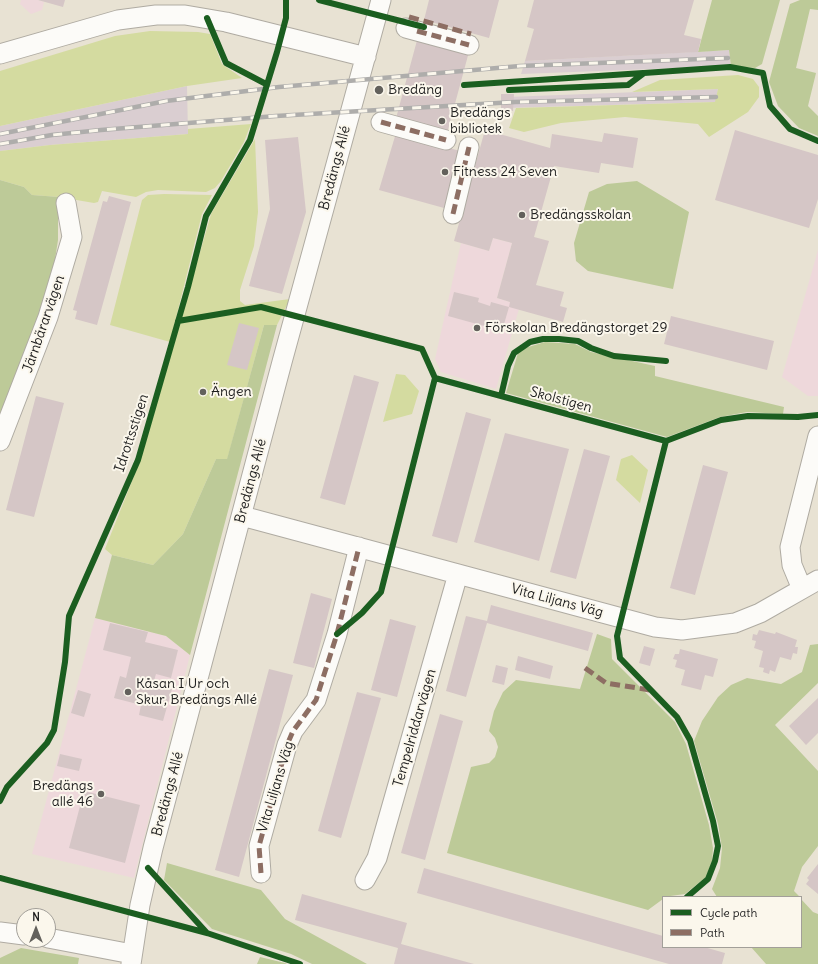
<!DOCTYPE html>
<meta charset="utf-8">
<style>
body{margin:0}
#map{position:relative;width:818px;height:964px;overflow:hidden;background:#e8e2d3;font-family:Delius,sans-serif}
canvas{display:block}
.legend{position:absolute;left:662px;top:896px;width:140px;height:52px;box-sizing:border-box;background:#fbf7ec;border:1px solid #a29f99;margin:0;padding:5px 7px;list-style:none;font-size:12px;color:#1c1c1c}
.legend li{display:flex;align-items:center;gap:8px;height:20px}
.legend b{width:20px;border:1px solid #a29f99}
.north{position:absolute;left:16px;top:908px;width:40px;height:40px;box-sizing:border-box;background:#fbf7ec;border:1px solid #a29f99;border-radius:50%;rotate:0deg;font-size:11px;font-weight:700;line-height:16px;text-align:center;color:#1c1c1c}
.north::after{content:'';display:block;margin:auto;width:14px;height:18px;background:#63615c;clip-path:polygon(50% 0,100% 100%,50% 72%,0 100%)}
</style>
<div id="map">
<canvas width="818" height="964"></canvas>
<ul class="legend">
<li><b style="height:5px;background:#1b5e20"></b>Cycle path</li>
<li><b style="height:5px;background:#8d6e63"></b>Path</li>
</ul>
<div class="north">N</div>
</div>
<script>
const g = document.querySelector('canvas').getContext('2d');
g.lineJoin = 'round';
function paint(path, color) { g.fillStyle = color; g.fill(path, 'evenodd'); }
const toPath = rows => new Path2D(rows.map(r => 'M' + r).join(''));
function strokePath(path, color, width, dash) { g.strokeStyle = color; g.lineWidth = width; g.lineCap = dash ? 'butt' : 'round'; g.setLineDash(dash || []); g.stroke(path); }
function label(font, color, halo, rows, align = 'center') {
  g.font = font + ' Delius,sans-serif'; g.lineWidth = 4; g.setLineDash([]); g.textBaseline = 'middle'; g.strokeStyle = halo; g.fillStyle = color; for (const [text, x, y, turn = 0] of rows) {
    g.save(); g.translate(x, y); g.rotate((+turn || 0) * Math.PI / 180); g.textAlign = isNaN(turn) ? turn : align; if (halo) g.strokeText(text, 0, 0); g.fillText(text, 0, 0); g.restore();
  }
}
paint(toPath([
 [21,0,38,0,44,2,42,10,31,14,20,4],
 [493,238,512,243,497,298,510,302,519,309,496,389,441,372,435,359,461,243,489,251],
 [818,250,818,396,808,396,782,377],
 [95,618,166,636,190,655,134,878,32,854]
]), '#eed8db');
paint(toPath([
 [729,50,731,66,521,74,525,61],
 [187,86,188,134,50,145,0,151,0,126],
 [718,89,716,102,505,108,507,97]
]), '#daced1');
paint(toPath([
 [150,31,198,32,210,34,222,64,242,78,187,86,0,126,0,71,115,36],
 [738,75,753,79,759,87,759,97,748,112,709,137,698,124,625,117,561,123,524,132,509,128,516,108,715,102,718,89,632,92,660,80],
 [251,124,244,142,221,181,215,188,206,192,158,190,146,192,136,197,102,191,98,202,94,203,59,197,32,195,24,187,0,180,0,151,50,145,188,134,188,129],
 [255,139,258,212,254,246,240,290,240,301,245,305,290,299,277,325,264,325,227,460,216,459,183,534,153,565,112,555,105,549,140,461,211,214],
 [164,194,212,195,202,214,170,342,110,325,142,200,148,195],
 [396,374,405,375,419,391,412,414,383,422],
 [632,455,648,470,640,503,616,480,621,459]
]), '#d4dba0');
paint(toPath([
 [712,0,780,0,762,64,755,68,731,66,729,50,698,52],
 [800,0,818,0,818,10,810,9,796,68,816,73,808,106,818,116,818,136,799,128,778,106,769,82,790,4],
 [0,180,24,187,32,195,59,197,64,207,58,219,58,240,54,266,23,367,0,420],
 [637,181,689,212,673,289,588,271,576,261,574,243,589,192,607,184],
 [264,325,277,325,190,655,166,636,95,618,112,555,153,565,183,534,216,459,227,459],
 [545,342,575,344,591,352,655,366,655,376,784,407,783,414,747,412,720,417,667,437,506,393,518,353,525,348],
 [597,634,611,639,612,659,675,722,686,744,709,825,713,848,712,861,706,877,685,894,663,897,663,899,648,910,447,853,471,767,489,763,495,757,498,747,495,738,489,731,494,711,503,692,516,680,580,689],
 [818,644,818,683,775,725,818,771,818,846,802,867,794,891,800,897,717,897,712,889,720,868,722,848,718,824,694,741,702,721,718,697,731,685,747,678,781,684,802,672,810,645],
 [167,863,261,890,285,919,367,964,312,964,291,954,212,929,164,880],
 [801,899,813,912,818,914,818,964,766,964,751,947,801,947],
 [21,948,79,958,78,964,0,964,0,958],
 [260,957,285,963,287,964,257,964]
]), '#bdca98');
paint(toPath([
 [38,0,65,0,63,7],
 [429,0,499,0,489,38,424,20],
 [534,0,694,0,684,35,701,39,698,52,525,61,534,29,527,27],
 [419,33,470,48,446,137,395,122],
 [501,94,514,94,513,111,501,110],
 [485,130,550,148,552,134,602,142,604,133,638,138,633,168,601,163,599,173,554,166,534,237,549,241,536,285,564,292,560,306,567,308,563,322,509,307,510,302,497,298,512,243,493,238,489,251,454,241],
 [735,130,818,155,818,199,809,228,715,200],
 [396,133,460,151,444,208,379,190],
 [298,137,306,212,282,294,249,286,270,209,265,140],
 [109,196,131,202,97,325,75,319,77,311,73,310,103,201,107,202],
 [454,292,479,298,478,302,490,306,491,302,509,307,502,331,448,316],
 [671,316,774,341,767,370,664,344],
 [239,323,259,328,247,370,227,365],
 [354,375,379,382,345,505,320,498],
 [36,396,64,403,34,517,6,510],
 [466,412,491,419,457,543,432,536],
 [505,433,569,449,539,561,474,542],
 [584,449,610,456,576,579,550,572],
 [703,465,728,472,695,595,670,588],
 [311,593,332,599,314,668,293,663],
 [491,605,593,633,588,651,487,623,466,697,446,691,466,616,487,621],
 [390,619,416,626,397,697,371,690],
 [110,623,148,632,145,642,178,650,171,678,156,674,153,684,172,689,163,721,139,715,141,705,114,698,120,676,126,678,131,657,103,650],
 [759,630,775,634,776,632,797,640,795,647,798,647,797,654,793,653,791,660,780,657,775,672,770,670,769,674,763,672,764,668,759,667,763,651,754,648,756,641,752,640,753,634,757,635],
 [644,646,655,649,650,666,639,663],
 [680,649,718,659,713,677,705,675,701,690,681,685,685,670,675,667,677,660,673,659,675,654,679,654],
 [518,656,553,666,550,679,515,670],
 [496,665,508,668,504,685,492,682],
 [269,669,293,675,239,877,215,870],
 [78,690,91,694,84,717,71,713],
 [357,692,381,698,341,838,318,831],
 [818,698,818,733,806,745,789,726],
 [440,714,463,721,425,860,401,853],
 [60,754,82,759,79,771,57,766],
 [84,791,140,805,125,863,69,848],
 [818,864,818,894,806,884,809,880,807,878],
 [424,868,663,936,663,947,704,947,725,953,722,964,669,964,417,893],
 [302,894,407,923,401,944,474,964,394,964,398,948,295,920]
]), '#d5c6c6');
const minor = toPath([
 [406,28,469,45],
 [0,54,118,20,156,15,185,15,226,22,366,57],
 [381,122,446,140],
 [453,214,469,147],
 [0,441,48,317,72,237,66,203],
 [242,516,655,627,682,630,735,623,760,613,818,580],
 [802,589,792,565,790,547,818,436],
 [261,873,259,846,287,745,293,731,316,700,337,634,359,547],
 [365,880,377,858,458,574],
 [0,932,24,935],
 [48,938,132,954],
 [131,964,140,905,153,848,282,362,381,0]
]);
strokePath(minor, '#afaba2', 21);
strokePath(minor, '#fcfbf8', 19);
const rail = toPath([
 [0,134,166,101,279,87,520,66,728,58],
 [0,144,52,135,101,130,276,116,515,102,716,97]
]);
strokePath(rail, '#aeadab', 4.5);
strokePath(rail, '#fbf7ec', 3, [9]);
strokePath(toPath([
 [409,17,471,34],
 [417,31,469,45],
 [381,122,446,140],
 [453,214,469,147],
 [585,668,606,683,650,690],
 [261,873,259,846,287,745,293,731,316,700,337,634,359,547]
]), '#8d6e63', 5, [10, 5]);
strokePath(toPath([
 [319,0,424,27],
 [207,18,226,63,266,84],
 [464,85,643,73],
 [509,90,628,85,644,73,730,67,763,73,770,106,790,129,818,141],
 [178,321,261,307,422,349,435,378,666,441,721,420,748,416,798,417,818,415],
 [501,396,508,366,514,353,530,342,543,339,559,339,578,341,591,348,614,356,666,361],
 [666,441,617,636,620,658,677,717,690,740,713,821,718,846,715,861,708,879,687,897],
 [337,634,362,613,381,592,435,378],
 [0,801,7,787,47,743,54,730,65,662,69,616,138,460,188,287,206,216,250,140,277,52,286,18,286,0],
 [148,868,207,933],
 [0,878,207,933,300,964]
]), '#1b5e20', 6);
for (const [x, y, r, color] of [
 [379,90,5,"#63615c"],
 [442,121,4,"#63615c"],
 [445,172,4,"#63615c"],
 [522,215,4,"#63615c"],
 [477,328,4,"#63615c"],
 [203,392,4,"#63615c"],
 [128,692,4,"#63615c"],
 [101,794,4,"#63615c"]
]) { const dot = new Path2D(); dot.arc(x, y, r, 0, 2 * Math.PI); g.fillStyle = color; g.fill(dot); strokePath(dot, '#fbf7ec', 1.5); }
label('14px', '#1c1c1c', '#fbf7ec', [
 ["Bredäng",388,90],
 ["Bredängs",450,113],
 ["bibliotek",450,129],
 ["Fitness 24 Seven",453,172],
 ["Bredängsskolan",530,215],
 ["Förskolan Bredängstorget 29",485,328],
 ["Ängen",211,392],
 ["Kåsan I Ur och",136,684],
 ["Skur, Bredängs Allé",136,700],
 ["Bredängs",93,786,"right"],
 ["allé 46",93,802,"right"]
], 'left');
label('14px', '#1c1c1c', '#fbf7ec', [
 ["Bredängs Allé",335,168,-75],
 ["Järnbärarvägen",44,324,-71],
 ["Skolstigen",561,400,15],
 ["Idrottsstigen",132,433,-72],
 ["Bredängs Allé",251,481,-75],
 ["Vita Liljans Väg",557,601,15],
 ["Tempelriddarvägen",415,728,-74],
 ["Vita Liljans Väg",276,787,-73],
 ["Bredängs Allé",168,794,-75]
]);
</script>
